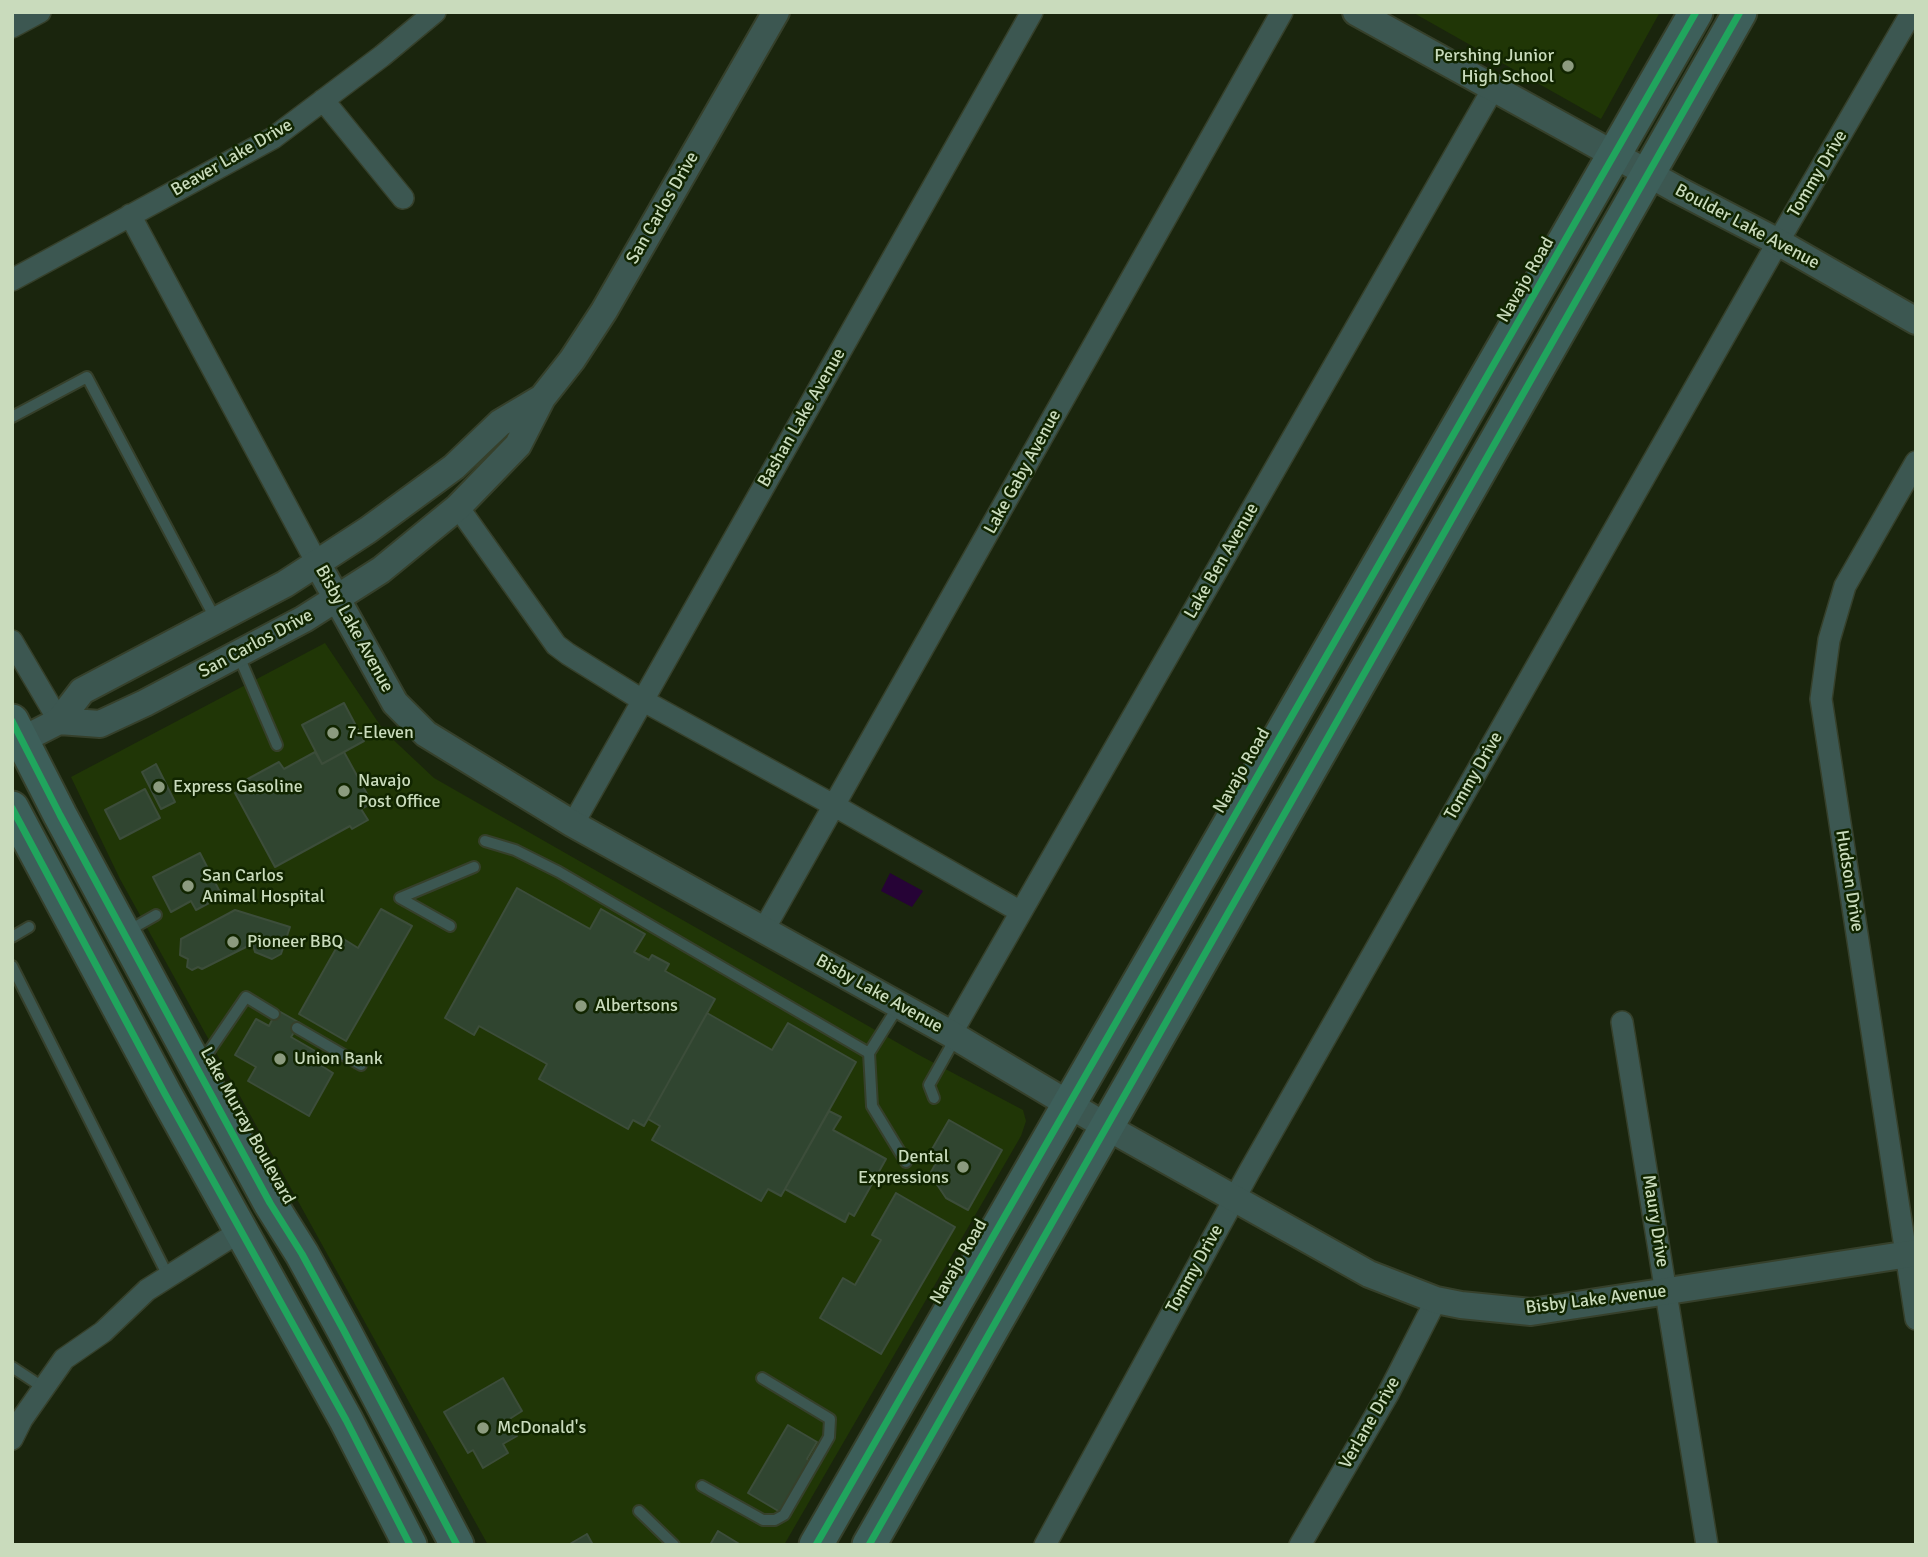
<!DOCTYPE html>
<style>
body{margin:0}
#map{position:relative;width:1928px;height:1557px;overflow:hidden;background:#1a250d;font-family:Signika,sans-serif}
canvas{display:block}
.frame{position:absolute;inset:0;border:14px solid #c9dbbc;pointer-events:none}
</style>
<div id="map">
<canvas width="1928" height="1557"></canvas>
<div class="frame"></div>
</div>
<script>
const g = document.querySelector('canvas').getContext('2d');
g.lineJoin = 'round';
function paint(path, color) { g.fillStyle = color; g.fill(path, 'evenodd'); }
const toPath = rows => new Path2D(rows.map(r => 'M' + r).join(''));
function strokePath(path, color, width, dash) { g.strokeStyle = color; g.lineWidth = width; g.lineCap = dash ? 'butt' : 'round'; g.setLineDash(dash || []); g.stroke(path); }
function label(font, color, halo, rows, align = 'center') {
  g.font = font + ' Signika,sans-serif'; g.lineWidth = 5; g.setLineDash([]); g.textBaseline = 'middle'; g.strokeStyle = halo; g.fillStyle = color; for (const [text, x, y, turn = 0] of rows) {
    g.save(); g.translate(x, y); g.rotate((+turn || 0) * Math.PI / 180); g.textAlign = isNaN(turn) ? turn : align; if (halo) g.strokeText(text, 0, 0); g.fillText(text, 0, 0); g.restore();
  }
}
paint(toPath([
 [1412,12,1660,12,1601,119],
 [325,643,384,731,434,778,919,1055,1023,1110,1026,1121,1021,1136,784,1545,488,1545,120,879,71,777]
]), '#203606');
paint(toPath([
 [890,873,923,891,912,907,881,891]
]), '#260336');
const building = toPath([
 [344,703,364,741,322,764,302,725,344,703],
 [315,752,322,764,344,752,372,803,361,809,368,820,352,829,350,826,275,867,235,793,247,787,244,781,279,762,284,769,315,752],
 [156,764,175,802,161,809,142,772,156,764],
 [145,789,160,818,120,839,105,810,145,789],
 [200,853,222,896,196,910,191,901,171,912,153,877,200,853],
 [517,888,590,929,601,909,645,934,634,952,649,960,652,955,669,964,665,971,715,999,644,1126,633,1120,628,1129,539,1079,547,1064,479,1026,474,1035,445,1018,517,888],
 [381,909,412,926,346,1041,299,1014,342,938,358,948,381,909],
 [235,910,290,927,281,954,272,959,255,952,253,945,247,944,248,946,202,969,198,967,192,970,187,967,188,959,180,955,181,939,235,910],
 [277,1010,300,1023,291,1037,322,1055,317,1063,333,1073,309,1116,248,1081,256,1067,235,1055,256,1019,269,1026,277,1010],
 [707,1013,772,1050,788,1023,856,1062,781,1196,768,1189,761,1201,652,1140,660,1126,648,1119,707,1013],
 [829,1111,841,1117,833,1130,886,1159,854,1216,849,1213,845,1222,785,1189,829,1111],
 [949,1120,1002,1150,968,1210,946,1198,930,1174,937,1161,928,1156,949,1120],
 [896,1193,955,1227,881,1354,820,1318,843,1278,855,1285,881,1240,872,1235,896,1193],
 [503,1378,522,1411,508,1420,517,1436,503,1444,508,1453,483,1468,473,1450,468,1453,444,1412,503,1378],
 [788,1425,817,1442,807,1459,810,1461,780,1512,748,1493,788,1425],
 [718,1531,741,1545,710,1545,718,1531],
 [587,1534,593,1545,568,1545,587,1534]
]);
paint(building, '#304530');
strokePath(building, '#3c4d3a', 2);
const service = toPath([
 [12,417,87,377,216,620],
 [238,654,277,745],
 [485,841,515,850,559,872,869,1053,899,1005],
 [450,926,400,898,474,867],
 [126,932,156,915],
 [12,937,29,927],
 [12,966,168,1276],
 [297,1028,361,1065],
 [869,1053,872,1106,906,1162],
 [201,1063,246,997,274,1014],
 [934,1098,929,1085,956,1037],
 [12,1367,44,1388],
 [702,1486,763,1520,775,1520,784,1515,829,1437,830,1419,762,1378],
 [639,1511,674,1545]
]);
const minor = toPath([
 [12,27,40,12],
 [323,100,403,198],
 [130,215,317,563],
 [12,280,273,138,382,56,435,12],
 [1916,462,1845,586,1829,640,1821,699,1916,1319],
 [458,507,556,645,568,654,642,700,835,806,1021,912],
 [12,641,59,721],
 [573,824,1032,12],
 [763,931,1282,12],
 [1622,1022,1707,1545],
 [951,1034,1494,87],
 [12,1439,22,1419,64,1359,103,1332,147,1290,242,1230],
 [1045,1545,1249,1172,1778,242,1912,12],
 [1300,1545,1388,1394,1436,1300]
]);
const tertiary = toPath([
 [1356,12,1678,190,1778,242,1916,321],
 [317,563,395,703,426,734,573,824,951,1034,1107,1127,1369,1274,1436,1300,1461,1305,1531,1312,1916,1253],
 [59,721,100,724,145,703,304,619,381,570,458,507,518,445,542,398,572,360,604,311,776,12],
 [12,745,59,721,82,691,285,584,368,530,454,467,500,423,542,398]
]);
const primary = toPath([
 [12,721,60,815,200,1074,270,1203,302,1254,343,1329,457,1545],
 [12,808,165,1094,346,1420,410,1545],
 [816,1545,1696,12],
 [869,1545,1740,12]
]);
strokePath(service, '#36402b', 14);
strokePath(minor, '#36402b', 24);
strokePath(tertiary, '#36402b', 30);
strokePath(primary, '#36402b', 37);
strokePath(service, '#3c5751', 10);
strokePath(minor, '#3c5751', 21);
strokePath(tertiary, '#3c5751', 26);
strokePath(primary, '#3d5f5a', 33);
strokePath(toPath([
 [12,721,60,815,200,1074,270,1203,302,1254,343,1329,457,1545],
 [12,808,165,1094,346,1420,410,1545],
 [816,1545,1696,12],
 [869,1545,1740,12]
]), '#20a55d', 7);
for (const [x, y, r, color] of [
 [1568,66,7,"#8c9b7f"],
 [333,733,7,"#8c9b7f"],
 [159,787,7,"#8c9b7f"],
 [344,791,7,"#8c9b7f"],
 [188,886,7,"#8c9b7f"],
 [233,942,7,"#8c9b7f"],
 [581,1006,7,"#8c9b7f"],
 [280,1059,7,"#8c9b7f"],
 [963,1167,7,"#8c9b7f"],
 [483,1428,7,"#8c9b7f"]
]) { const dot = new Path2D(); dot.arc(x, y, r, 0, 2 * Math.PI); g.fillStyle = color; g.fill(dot); strokePath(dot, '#112500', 2.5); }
label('18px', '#c9dbbc', '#112500', [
 ["Pershing Junior",1554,56,"right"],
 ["High School",1554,77,"right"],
 ["7-Eleven",347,733],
 ["Navajo",358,781],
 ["Post Office",358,802],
 ["Express Gasoline",173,787],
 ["San Carlos",202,876],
 ["Animal Hospital",202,897],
 ["Pioneer BBQ",247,942],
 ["Albertsons",595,1006],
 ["Union Bank",294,1059],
 ["Dental",949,1157,"right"],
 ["Expressions",949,1178,"right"],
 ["McDonald's",497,1428]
], 'left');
label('18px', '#c9dbbc', '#112500', [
 ["Beaver Lake Drive",232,158,-30],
 ["Tommy Drive",1818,174,-59],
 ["San Carlos Drive",663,208,-60],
 ["Boulder Lake Avenue",1747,227,28],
 ["Navajo Road",1526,280,-60],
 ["Bashan Lake Avenue",802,418,-60],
 ["Lake Gaby Avenue",1023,472,-61],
 ["Lake Ben Avenue",1222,561,-60],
 ["Bisby Lake Avenue",354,629,61],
 ["San Carlos Drive",256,644,-28],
 ["Navajo Road",1242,771,-60],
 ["Tommy Drive",1474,776,-60],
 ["Hudson Drive",1849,881,81],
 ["Bisby Lake Avenue",879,994,29],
 ["Lake Murray Boulevard",247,1126,61],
 ["Maury Drive",1655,1221,81],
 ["Navajo Road",959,1262,-60],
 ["Tommy Drive",1195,1269,-61],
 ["Bisby Lake Avenue",1596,1300,-7],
 ["Verlane Drive",1370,1423,-60]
]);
</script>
